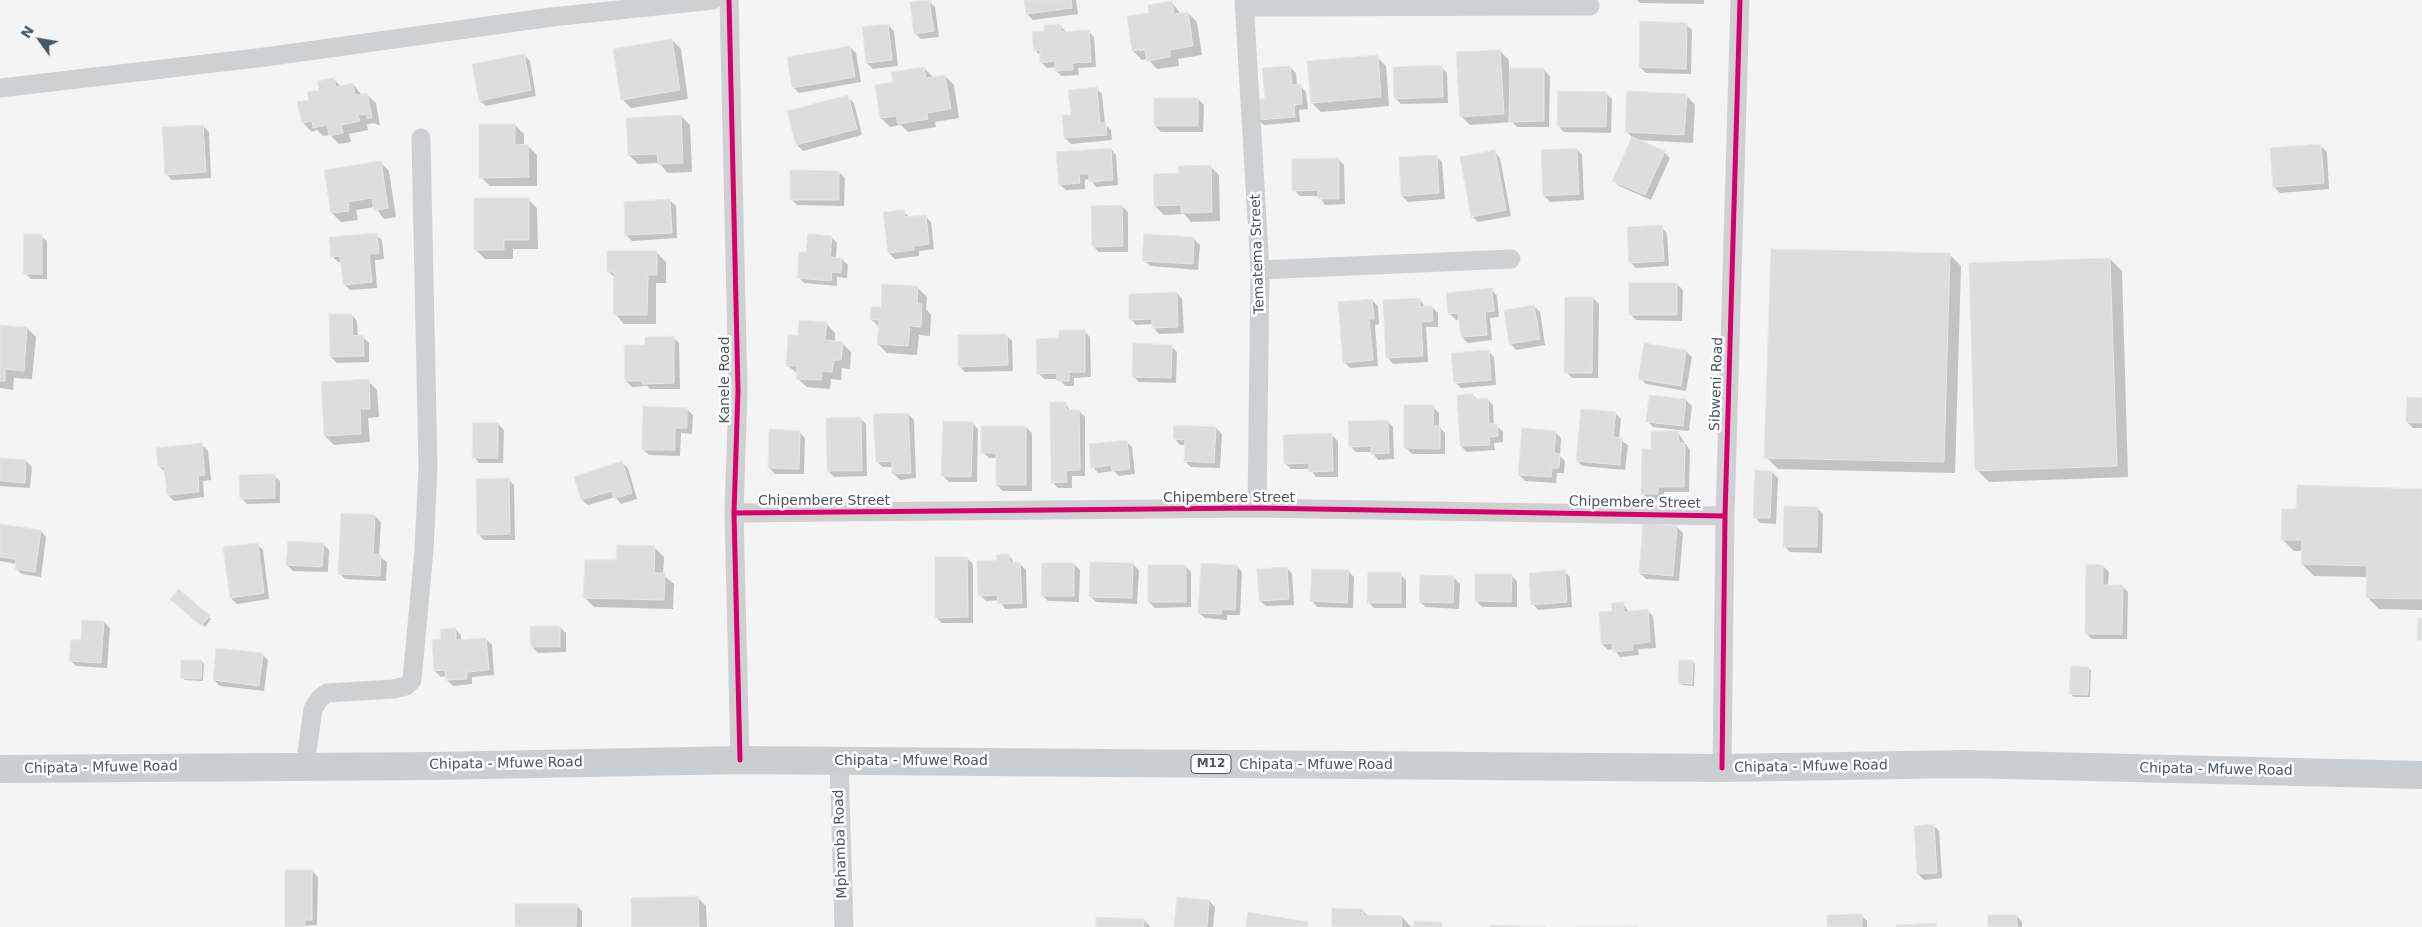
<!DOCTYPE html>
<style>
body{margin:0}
#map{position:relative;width:2422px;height:927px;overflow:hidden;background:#f4f4f4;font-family:"DejaVu Sans",sans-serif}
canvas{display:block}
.north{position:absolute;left:15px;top:15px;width:50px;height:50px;-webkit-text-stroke:4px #fff;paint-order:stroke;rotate:302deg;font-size:14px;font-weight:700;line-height:20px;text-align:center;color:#4a5661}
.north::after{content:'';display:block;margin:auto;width:18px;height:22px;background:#4a5661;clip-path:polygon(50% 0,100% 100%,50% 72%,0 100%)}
</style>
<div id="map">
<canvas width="2422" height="927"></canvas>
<div class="north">N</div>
</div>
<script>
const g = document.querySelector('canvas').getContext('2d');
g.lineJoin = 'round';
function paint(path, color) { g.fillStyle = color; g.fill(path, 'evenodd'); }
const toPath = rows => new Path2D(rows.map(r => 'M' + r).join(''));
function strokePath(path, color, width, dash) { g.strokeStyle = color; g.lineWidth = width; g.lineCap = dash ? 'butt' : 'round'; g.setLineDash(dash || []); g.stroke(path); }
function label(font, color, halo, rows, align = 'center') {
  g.font = font + ' "DejaVu Sans",sans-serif'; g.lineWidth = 5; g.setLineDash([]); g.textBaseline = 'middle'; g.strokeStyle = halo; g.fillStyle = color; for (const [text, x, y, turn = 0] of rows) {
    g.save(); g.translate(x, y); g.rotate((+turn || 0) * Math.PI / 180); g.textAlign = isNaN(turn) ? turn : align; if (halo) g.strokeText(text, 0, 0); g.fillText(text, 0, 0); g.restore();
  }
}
paint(toPath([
 [1026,0,1076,0,1078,14,1033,20,1027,14],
 [1637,0,1704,0,1704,4,1640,3],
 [929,1,935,7,939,37,921,39,915,33],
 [1172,3,1181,14,1188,13,1197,22,1202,55,1178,59,1179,66,1157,69,1148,59,1142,60,1133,51,1150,14],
 [1139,49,1152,49,1139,51],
 [1686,24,1692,30,1691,74,1646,73,1640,67],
 [888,25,894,31,898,66,873,69,867,63],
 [1060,25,1066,32,1088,31,1094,37,1096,67,1078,68,1079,75,1062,76,1056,71,1056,67,1047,68,1041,62,1041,56,1035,50,1046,32],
 [672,40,681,49,688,99,631,108,622,99],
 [850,47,856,53,861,82,799,93,793,87],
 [1500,51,1509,60,1509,70,1544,70,1550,76,1549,127,1517,127,1512,122,1470,125,1461,116],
 [524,55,530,61,536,96,486,106,480,101],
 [1377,57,1386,66,1389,106,1321,112,1312,103],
 [1290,67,1296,73,1297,86,1300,86,1306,92,1308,109,1299,110,1300,122,1264,125,1258,120,1266,100],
 [1441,67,1447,73,1448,103,1401,104,1395,98],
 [924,68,933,77,945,76,954,85,959,118,935,122,936,127,908,132,901,125,890,127,881,118,894,83],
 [334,79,341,87,353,84,362,95,366,94,376,103,380,126,374,123,367,124,368,130,349,134,351,142,339,144,330,135,323,136,317,130,312,132,303,123,310,101],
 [1096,88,1102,94,1105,124,1111,130,1112,140,1071,144,1065,138,1072,116],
 [1606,93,1612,99,1611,133,1564,132,1558,126],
 [1686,95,1695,105,1693,143,1637,140,1664,152,1670,158,1651,200,1619,186,1614,181,1633,138,1626,131],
 [848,97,854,103,862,135,803,151,797,145,789,112],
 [1198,99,1204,105,1203,132,1161,132,1155,126],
 [681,116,690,125,692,172,668,173,659,163,638,164,629,155],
 [515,125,524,134,524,146,528,146,537,155,537,186,490,186,481,177],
 [203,126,209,132,211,178,172,180,166,174],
 [2321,146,2327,152,2329,189,2280,193,2274,187],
 [1111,149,1116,155,1118,185,1096,187,1090,179,1085,180,1085,189,1066,190,1060,185],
 [1577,149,1582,155,1584,200,1550,202,1544,196],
 [1495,152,1500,158,1511,216,1478,222,1472,216],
 [1436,156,1442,162,1445,199,1408,202,1402,196],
 [1338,159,1344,165,1345,204,1325,205,1319,196,1300,196,1294,190],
 [380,162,389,171,396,217,384,219,375,207,356,210,358,220,341,222,332,213,325,171],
 [1210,166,1219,175,1220,221,1191,222,1184,214,1164,215,1155,206,1180,174],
 [839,172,845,178,844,206,797,205,791,199],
 [528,199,537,208,538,249,513,249,513,259,485,259,476,250],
 [670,200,676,206,677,238,632,241,626,235],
 [1122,206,1128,212,1128,252,1099,252,1093,246],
 [903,211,909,217,925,216,931,222,934,249,919,251,919,256,895,259,889,253],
 [1661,227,1667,233,1669,266,1636,268,1630,262],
 [376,235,382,240,384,259,375,260,377,288,350,290,344,284,342,262,338,262,332,256],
 [41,236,47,241,47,279,31,279,25,273],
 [831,237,837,243,836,258,842,259,848,265,847,278,837,277,837,286,804,283,798,277,808,254],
 [1194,239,1200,245,1198,270,1150,266,1144,260],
 [657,253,666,262,666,283,656,283,656,324,624,324,615,314,615,278,608,271],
 [1949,254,1961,266,1955,473,1778,469,1766,457],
 [2110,259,2122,271,2128,477,1989,482,1977,470],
 [1677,284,1683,290,1682,321,1636,320,1630,314],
 [918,288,927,297,926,309,931,315,930,336,919,335,917,355,887,353,878,344,879,327,871,319],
 [1492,290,1497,296,1499,317,1490,318,1492,340,1468,343,1462,337,1460,319,1456,320,1450,314],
 [1177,293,1182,299,1184,333,1159,334,1154,328,1153,324,1136,325,1131,319],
 [1593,298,1599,304,1598,378,1572,378,1566,372],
 [1372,300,1378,306,1379,324,1375,325,1378,366,1350,368,1344,362],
 [1420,300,1426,308,1432,307,1438,313,1438,327,1426,327,1428,362,1393,364,1388,358],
 [1534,306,1540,312,1545,345,1516,350,1511,344,1505,311],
 [352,315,357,321,358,337,363,337,369,343,369,362,337,363,331,357],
 [826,323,835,333,835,342,842,343,851,352,850,369,842,368,841,380,831,379,830,389,807,387,797,378,798,374,787,365,799,337],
 [0,326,27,328,36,337,32,379,14,378,13,390,0,388],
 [1084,331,1090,337,1091,377,1074,378,1074,386,1065,386,1059,379,1044,379,1038,373,1060,340],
 [1006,335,1012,341,1013,371,965,372,959,366],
 [673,337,679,343,680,389,650,389,647,386,632,387,626,381,647,346],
 [1171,346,1177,352,1176,383,1139,382,1133,376],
 [1488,351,1494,357,1496,385,1461,388,1455,382],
 [1686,351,1692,357,1686,391,1646,384,1640,378],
 [368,381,377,390,379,417,368,418,370,442,334,445,325,436],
 [1473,395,1478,400,1487,399,1493,405,1494,425,1503,431,1503,442,1494,443,1495,450,1467,452,1461,446],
 [1686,400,1692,406,1689,431,1653,427,1647,421],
 [2422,400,2422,428,2413,428,2407,422],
 [1065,403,1071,412,1079,411,1085,417,1085,476,1072,476,1072,488,1058,488,1052,482],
 [1433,407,1439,413,1439,427,1445,433,1445,454,1412,454,1406,448],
 [687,409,693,415,692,434,681,433,680,456,649,455,643,449],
 [1615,413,1621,419,1619,439,1628,445,1625,470,1583,466,1577,461],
 [908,414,914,420,916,478,900,480,894,474,893,467,883,467,877,462],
 [860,418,866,424,867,476,834,477,828,471],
 [1387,421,1393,427,1394,459,1378,460,1372,452,1356,452,1350,446],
 [972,423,978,429,977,482,949,482,943,476],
 [498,424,504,430,503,463,479,463,474,457],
 [1026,427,1032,433,1032,491,1003,491,997,485,997,458,989,458,983,452],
 [1216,428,1222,434,1220,468,1191,467,1185,461,1186,445,1180,445,1175,439],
 [799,432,805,438,804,474,775,474,769,468],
 [1555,432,1561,438,1560,456,1565,461,1564,473,1557,473,1556,483,1525,481,1519,475],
 [1678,433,1690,450,1689,492,1664,492,1664,500,1649,500,1643,494,1652,450],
 [1332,435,1338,441,1338,477,1316,477,1310,469,1291,469,1285,463],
 [1126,441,1132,447,1135,474,1119,476,1114,471,1098,473,1093,467],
 [202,445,208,451,211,480,203,481,204,497,174,501,168,495,166,473,159,466],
 [0,460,26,461,32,467,30,488,0,486],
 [622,463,628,468,637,499,621,504,615,497,588,505,582,500],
 [1772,472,1778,478,1776,524,1760,523,1755,517],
 [274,476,280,481,280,503,247,504,241,498],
 [508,479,514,485,515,540,484,540,478,534],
 [2422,490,2422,610,2379,609,2367,597,2368,577,2314,576,2302,564,2302,551,2294,551,2282,539,2298,510],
 [1817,508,1823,514,1822,553,1790,552,1784,546],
 [375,516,381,522,379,556,387,562,386,581,345,579,339,573],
 [0,526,41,531,46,537,41,577,22,574,16,569,17,564,0,561],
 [1677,527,1683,533,1679,581,1646,579,1640,573],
 [257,544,263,550,269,599,237,604,231,598],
 [323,544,329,550,328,572,293,571,287,565],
 [654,547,664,557,663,575,674,584,673,609,594,607,585,598,617,562],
 [1009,555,1015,564,1020,564,1026,570,1027,608,1005,609,999,600,986,601,980,595,998,561],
 [967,558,973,564,973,623,942,623,936,617],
 [1074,564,1080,570,1079,602,1048,601,1042,595],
 [1133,564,1139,570,1137,604,1096,602,1090,596],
 [1185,566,1191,572,1191,607,1155,608,1149,602],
 [1237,566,1242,572,1240,615,1227,615,1227,620,1205,618,1199,613],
 [2103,566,2109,572,2108,586,2122,586,2128,592,2127,639,2092,639,2086,633],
 [1287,568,1292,574,1294,605,1266,606,1260,601],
 [1348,571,1354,577,1353,608,1317,607,1312,601],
 [1564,571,1570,577,1572,607,1538,610,1533,604],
 [1400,574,1406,580,1406,608,1374,608,1368,602],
 [1511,575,1517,581,1517,607,1482,607,1476,601],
 [1454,578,1460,584,1459,609,1426,607,1420,602],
 [179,591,211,619,205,627,172,599],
 [1623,603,1629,612,1647,610,1653,616,1656,648,1638,649,1639,655,1620,657,1614,649,1608,650,1602,644,1613,612],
 [104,622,110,628,107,668,76,666,70,660,82,641],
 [560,627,566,633,566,652,538,653,532,647],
 [455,629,461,635,461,641,486,639,492,645,494,675,472,677,472,684,453,686,447,680,447,676,441,677,435,671,442,640],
 [262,654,268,660,264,691,220,686,214,680],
 [201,661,204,664,203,681,185,680,182,677],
 [1692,661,1695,664,1694,686,1682,685,1679,683],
 [2089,668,2091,671,2090,697,2073,697,2071,694],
 [1933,825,1939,831,1942,878,1924,880,1918,874],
 [312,871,318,877,317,925,286,927],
 [697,897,706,906,707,927,633,927],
 [1209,901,1215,907,1213,927,1175,927],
 [576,905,582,911,582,927,516,927],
 [1362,910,1368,916,1402,917,1411,927,1333,927],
 [1861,915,1867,921,1867,927,1828,927],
 [2017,916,2022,922,2022,927,1989,927],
 [1144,920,1151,927,1097,927]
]), '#0003');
const building = toPath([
 [929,0,934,31,914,34,910,2,929,0],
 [1024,0,1071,0,1072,8,1026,14,1024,0],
 [1172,1,1174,14,1188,12,1193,46,1170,50,1170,57,1147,61,1145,49,1132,51,1127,16,1149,13,1148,5,1172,1],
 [1640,21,1687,23,1686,69,1639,67,1640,21],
 [888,24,892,60,866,63,862,27,888,24],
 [1061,24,1061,32,1089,30,1091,62,1073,63,1073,70,1055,71,1055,61,1040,63,1040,50,1034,51,1032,32,1044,31,1044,25,1061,24],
 [672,39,680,90,621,100,613,49,672,39],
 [850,46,855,77,792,88,787,57,850,46],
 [1500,50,1504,114,1460,117,1456,52,1500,50],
 [524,54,531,90,479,101,472,64,524,54],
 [1378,55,1381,97,1311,103,1307,61,1378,55],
 [1442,65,1443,97,1394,99,1393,67,1442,65],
 [1290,66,1292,85,1301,84,1302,104,1294,105,1295,117,1257,120,1255,100,1265,98,1262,68,1290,66],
 [924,67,926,78,945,75,951,109,927,113,928,119,898,124,896,116,880,118,875,85,893,82,891,72,924,67],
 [1510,68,1544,68,1544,121,1509,122,1510,68],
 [334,78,336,87,353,83,355,95,367,93,372,118,367,118,366,114,358,115,360,121,341,125,343,133,329,136,327,125,313,128,312,121,302,123,297,102,309,100,307,92,319,90,317,81,334,78],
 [1097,87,1100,123,1106,123,1107,135,1064,138,1062,115,1071,115,1068,90,1097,87],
 [1558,91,1607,92,1606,127,1557,127,1558,91],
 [1627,91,1687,94,1684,135,1625,132,1627,91],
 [848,95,857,129,796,145,787,111,848,95],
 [1154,98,1198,98,1198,126,1154,126,1154,98],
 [681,115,683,163,658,164,657,154,628,155,626,118,681,115],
 [479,124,515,124,515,145,528,144,529,177,479,178,479,124],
 [203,125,206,172,165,175,162,127,203,125],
 [1632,137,1665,151,1645,195,1612,181,1632,137],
 [2321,144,2324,183,2273,187,2270,148,2321,144],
 [1111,148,1113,180,1089,182,1089,174,1079,174,1080,183,1059,185,1056,152,1111,148],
 [1577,148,1579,194,1543,196,1541,150,1577,148],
 [1495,150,1506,210,1471,217,1460,157,1495,150],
 [1437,155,1439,193,1401,196,1399,157,1437,155],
 [1339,158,1339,199,1318,199,1318,190,1292,191,1292,159,1339,158],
 [381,161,388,208,374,211,372,198,348,202,349,211,331,213,324,170,381,161],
 [1211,165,1212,212,1181,213,1181,205,1154,206,1153,174,1179,173,1178,166,1211,165],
 [790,170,839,171,839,200,790,200,790,170],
 [474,198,529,198,529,240,504,240,504,250,474,250,474,198],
 [670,199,672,233,625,235,624,202,670,199],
 [1122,205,1123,246,1092,247,1091,206,1122,205],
 [904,210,905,217,926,215,929,244,914,246,914,250,888,253,883,212,904,210],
 [1662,225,1664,261,1629,263,1627,227,1662,225],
 [377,233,379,253,369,254,372,282,343,285,340,256,331,257,329,237,377,233],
 [24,234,42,234,42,274,23,274,24,234],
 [808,234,832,236,830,257,842,258,841,273,832,272,831,281,797,278,799,252,806,252,808,234],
 [1144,234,1194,237,1193,264,1142,261,1144,234],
 [1771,249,1950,253,1944,462,1764,458,1771,249],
 [607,251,657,251,657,275,648,275,647,315,613,315,614,272,607,272,607,251],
 [2110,258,2117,466,1975,471,1969,263,2110,258],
 [1629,283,1677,283,1677,315,1629,315,1629,283],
 [882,284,918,286,917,304,922,304,921,327,910,326,908,346,877,344,879,320,870,319,871,307,881,307,882,284],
 [1492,288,1494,311,1485,312,1487,335,1461,337,1458,313,1448,314,1446,293,1492,288],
 [1177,292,1178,327,1152,328,1152,319,1129,320,1129,294,1177,292],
 [1565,297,1593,297,1592,373,1564,373,1565,297],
 [1420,298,1420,307,1432,306,1433,321,1421,322,1423,356,1386,358,1383,300,1420,298],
 [1372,299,1374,319,1369,319,1373,360,1343,363,1338,302,1372,299],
 [1534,305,1540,339,1509,344,1504,310,1534,305],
 [329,314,352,314,353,336,363,335,364,356,330,357,329,314],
 [799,320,827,322,825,340,843,342,841,360,834,360,832,372,822,371,821,380,796,379,797,366,786,365,788,335,798,336,799,320],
 [0,325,27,327,24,371,5,369,5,381,0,381,0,325],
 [1059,330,1085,330,1085,372,1069,372,1069,381,1057,381,1057,373,1037,374,1036,339,1059,338,1059,330],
 [1007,334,1008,365,958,367,958,335,1007,334],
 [674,336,674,383,642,384,642,381,625,381,624,345,645,345,645,337,674,336],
 [1133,343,1172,345,1171,378,1132,377,1133,343],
 [1644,343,1686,350,1681,386,1638,379,1644,343],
 [1489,350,1491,380,1454,383,1451,353,1489,350],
 [369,379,370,409,360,409,361,434,324,436,321,382,369,379],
 [1473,394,1474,399,1488,398,1489,424,1497,424,1498,436,1489,437,1490,445,1460,446,1457,395,1473,394],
 [1649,395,1686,399,1683,426,1646,422,1649,395],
 [2407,397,2422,398,2422,423,2406,422,2407,397],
 [1050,402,1066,402,1066,410,1079,410,1080,470,1066,471,1067,482,1051,483,1050,402],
 [1404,405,1434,405,1433,426,1440,426,1440,449,1404,448,1404,405],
 [643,406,687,408,687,428,675,428,675,450,642,450,643,406],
 [1581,409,1616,412,1613,437,1622,438,1620,465,1576,461,1581,409],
 [908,413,911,473,892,474,892,461,876,462,873,414,908,413],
 [861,417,862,471,827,471,826,418,861,417],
 [1388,420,1389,453,1371,454,1371,446,1349,447,1348,421,1388,420],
 [943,421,973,422,971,477,941,476,943,421],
 [473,423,498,423,498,458,472,458,473,423],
 [1174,425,1216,427,1214,463,1184,461,1185,440,1173,439,1174,425],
 [981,426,1026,426,1026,485,996,485,996,453,981,453,981,426],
 [1522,428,1556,431,1554,453,1560,454,1559,468,1552,468,1551,477,1518,475,1522,428],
 [769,429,800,431,799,469,768,468,769,429],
 [1651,431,1678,431,1679,443,1685,443,1684,487,1658,487,1658,494,1641,494,1642,449,1651,449,1651,431],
 [1332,433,1333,471,1309,472,1309,463,1284,464,1283,435,1332,433],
 [1127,440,1130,469,1112,471,1111,465,1091,468,1089,444,1127,440],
 [202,443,205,475,198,476,199,492,167,495,164,466,158,467,156,448,202,443],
 [0,458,26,460,25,483,0,481,0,458],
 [622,461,632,493,614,499,612,491,581,500,574,477,622,461],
 [1755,470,1772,471,1770,518,1753,518,1755,470],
 [275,474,275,498,240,499,239,475,275,474],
 [509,478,510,534,477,535,476,479,509,478],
 [2297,485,2422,489,2422,599,2366,598,2367,566,2301,564,2302,540,2281,540,2282,509,2296,509,2297,485],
 [1784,506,1818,507,1817,547,1783,547,1784,506],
 [341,513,375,515,373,554,381,555,380,576,338,574,341,513],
 [1643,523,1677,526,1673,576,1639,573,1643,523],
 [0,524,41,530,35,572,15,569,16,559,0,557,0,524],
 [288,541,324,543,322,567,286,565,288,541],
 [258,543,264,593,230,598,223,547,258,543],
 [617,545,655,546,654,573,665,573,664,600,583,598,585,560,616,560,617,545],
 [1009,554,1010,563,1020,562,1022,603,998,604,997,595,978,596,977,561,997,560,997,555,1009,554],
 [935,557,967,557,968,617,935,618,935,557],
 [1090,562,1133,563,1132,598,1089,597,1090,562],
 [1042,563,1074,563,1074,596,1041,596,1042,563],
 [1201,563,1237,565,1235,610,1222,609,1221,614,1198,613,1201,563],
 [2086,564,2103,565,2103,585,2123,585,2122,634,2085,634,2086,564],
 [1148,565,1186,565,1186,602,1148,602,1148,565],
 [1287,567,1289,599,1259,601,1257,569,1287,567],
 [1312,569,1349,570,1347,603,1310,601,1312,569],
 [1565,570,1567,602,1531,605,1529,573,1565,570],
 [1368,572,1401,572,1401,603,1367,603,1368,572],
 [1475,574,1512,574,1511,602,1475,601,1475,574],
 [1420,575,1454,576,1453,603,1419,602,1420,575],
 [179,589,210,616,201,626,170,599,179,589],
 [1624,602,1624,612,1648,609,1650,642,1633,644,1633,650,1613,652,1612,643,1601,644,1599,612,1612,611,1611,603,1624,602],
 [2418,618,2422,618,2422,640,2417,640,2418,618],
 [82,620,104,621,101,663,69,661,71,640,81,640,82,620],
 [530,626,560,626,560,647,531,647,530,626],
 [456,628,456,640,486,638,489,670,467,672,467,679,446,680,445,670,434,671,432,640,441,639,440,629,456,628],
 [216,648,263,653,259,686,213,680,216,648],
 [181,660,202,660,201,679,181,678,181,660],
 [1679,660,1693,660,1692,684,1678,683,1679,660],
 [2071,666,2089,667,2088,695,2069,694,2071,666],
 [1934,824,1937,873,1917,874,1914,826,1934,824],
 [285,870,312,870,312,920,305,920,305,927,285,927,285,870],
 [698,896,699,927,632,927,631,898,698,896],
 [1177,897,1209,900,1207,927,1174,927,1177,897],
 [515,904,577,904,576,927,515,927,515,904],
 [1332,908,1363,909,1363,915,1402,916,1402,927,1332,927,1332,908],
 [1248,912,1308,922,1308,927,1246,927,1248,912],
 [1862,914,1862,927,1827,927,1827,915,1862,914],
 [1988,915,2017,915,2017,927,1988,927,1988,915],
 [1096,917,1144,919,1144,927,1096,927,1096,917],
 [1414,921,1442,922,1442,927,1414,927,1414,921],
 [1936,923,1936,927,1896,927,1896,925,1936,923],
 [1491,925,1546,927,1491,927,1491,925],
 [1637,926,1637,927,1575,927,1637,926]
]);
paint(building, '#ddddde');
strokePath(building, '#e5e6e7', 1);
strokePath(toPath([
 [729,0,738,390,734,513,740,760],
 [1244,0,1260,270,1257,508],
 [1244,7,1590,6],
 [0,88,265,57,552,17,713,0],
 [1260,270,1511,259],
 [734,513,1257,508,1725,516],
 [839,761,844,927],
 [305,766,313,709,320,698,327,693,394,689,406,686,412,680,424,550,428,468,421,138],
 [1722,768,1725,516,1740,0]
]), '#ced0d2', 19);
strokePath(toPath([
 [0,769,435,766,740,760,1722,768,1965,764,2422,775]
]), '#caced1', 28);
strokePath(toPath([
 [729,0,738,390,734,513,740,760],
 [734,513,1257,508,1725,516],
 [1722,768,1725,516,1740,0]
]), '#d6006c', 5);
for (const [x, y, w] of [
 [1211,764,40]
]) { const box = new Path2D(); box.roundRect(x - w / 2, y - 9.5, w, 19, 4); g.fillStyle = '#fff'; g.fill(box); strokePath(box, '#4a5661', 1); }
label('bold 12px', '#4a5661', null, [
 ["M12",1211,764]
]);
label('14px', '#4a5661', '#fff', [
 ["Tematema Street",1258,254,-92],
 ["Kanele Road",725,380,-90],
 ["Sibweni Road",1717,384,-88],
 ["Chipembere Street",1229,498],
 ["Chipembere Street",824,501],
 ["Chipembere Street",1635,503,1],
 ["Chipata - Mfuwe Road",911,761],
 ["Chipata - Mfuwe Road",506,764,-1],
 ["Chipata - Mfuwe Road",1316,765],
 ["Chipata - Mfuwe Road",1811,767,-1],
 ["Chipata - Mfuwe Road",101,768,-1],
 ["Chipata - Mfuwe Road",2216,770,1],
 ["Mphamba Road",841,844,-92]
]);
</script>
